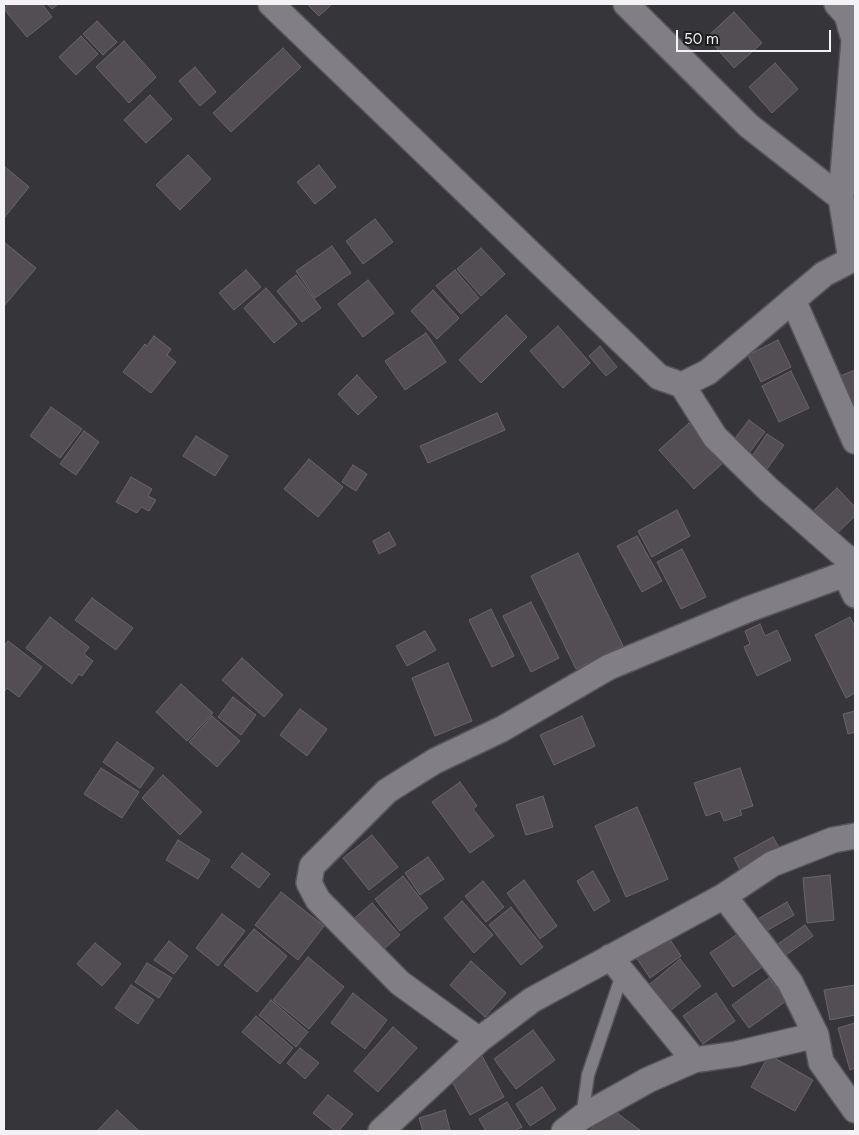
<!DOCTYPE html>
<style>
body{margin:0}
#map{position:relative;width:859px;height:1135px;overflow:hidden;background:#36353a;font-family:Figtree,sans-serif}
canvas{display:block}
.frame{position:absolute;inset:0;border:5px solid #f3f2f5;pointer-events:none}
.scale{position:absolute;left:676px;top:30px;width:155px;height:22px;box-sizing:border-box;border:2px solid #f3f2f5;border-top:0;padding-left:6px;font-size:15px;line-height:18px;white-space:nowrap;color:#f3f2f5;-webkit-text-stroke:4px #1e1d1f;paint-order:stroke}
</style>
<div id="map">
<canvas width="859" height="1135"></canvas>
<div class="frame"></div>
<div class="scale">50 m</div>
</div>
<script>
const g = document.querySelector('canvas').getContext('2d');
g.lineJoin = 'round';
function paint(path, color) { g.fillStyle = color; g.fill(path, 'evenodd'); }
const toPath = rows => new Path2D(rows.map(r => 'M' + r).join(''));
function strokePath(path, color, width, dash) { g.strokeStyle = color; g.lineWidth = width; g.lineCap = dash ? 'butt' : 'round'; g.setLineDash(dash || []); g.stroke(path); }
const building = toPath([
 [8,4,42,4,52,17,27,37,4,9,8,4],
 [47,4,58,4,52,9,47,4],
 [307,4,332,4,319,16,307,4],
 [734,12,762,43,734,68,707,37,734,12],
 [97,21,117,42,103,55,83,34,97,21],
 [81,36,98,54,76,75,59,57,81,36],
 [124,41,156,77,129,103,96,67,124,41],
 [283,48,301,67,231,132,213,113,283,48],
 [775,63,798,89,772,113,749,87,775,63],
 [195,67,216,92,200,106,179,81,195,67],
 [150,95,172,119,146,143,124,120,150,95],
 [188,155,211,179,180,210,156,185,188,155],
 [319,165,336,187,315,204,297,182,319,165],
 [5,167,29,187,4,218,4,168,5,167],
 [375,219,393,242,363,264,346,241,375,219],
 [5,243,36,268,4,306,4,245,5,243],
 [332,246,351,273,315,298,296,271,332,246],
 [481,248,505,274,481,296,457,269,481,248],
 [246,270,261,287,234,310,219,293,246,270],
 [455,270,479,298,461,314,436,286,455,270],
 [296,275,321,308,302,322,277,291,296,275],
 [368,280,394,313,363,337,338,304,368,280],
 [266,288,297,324,274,343,244,308,266,288],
 [433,290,459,318,437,339,411,311,433,290],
 [506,315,527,337,481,383,459,360,506,315],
 [558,326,590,363,563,388,530,351,558,326],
 [426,333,446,362,405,390,385,361,426,333],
 [154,336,171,349,167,355,176,362,151,393,123,372,145,344,147,346,154,336],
 [778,340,791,367,761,382,748,355,778,340],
 [600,346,617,367,606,376,589,356,600,346],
 [855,370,855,412,840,376,855,370],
 [791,371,809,408,779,422,762,386,791,371],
 [357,375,377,397,358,415,338,394,357,375],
 [51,407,82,429,60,458,30,436,51,407],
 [497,413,505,430,428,463,420,446,497,413],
 [749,420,765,432,749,453,733,441,749,420],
 [689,423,724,462,694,489,659,450,689,423],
 [84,431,99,442,76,475,60,464,84,431],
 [767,434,784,445,767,469,751,458,767,434],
 [196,436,228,456,215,476,183,456,196,436],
 [309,459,343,487,318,517,284,489,309,459],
 [353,465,367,474,356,491,342,482,353,465],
 [131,477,152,489,148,496,156,500,149,511,141,507,137,513,116,502,131,477],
 [837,488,855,507,855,516,831,539,808,516,837,488],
 [677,510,690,536,652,557,638,531,677,510],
 [389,532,396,545,379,554,373,541,389,532],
 [637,536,662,581,642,592,617,546,637,536],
 [682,549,706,597,681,609,657,562,682,549],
 [578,553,623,646,576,669,531,576,578,553],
 [92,598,133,628,116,650,75,620,92,598],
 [531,602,559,658,531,672,503,616,531,602],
 [491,609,514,656,492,667,469,620,491,609],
 [50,617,89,647,84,654,93,661,82,676,79,674,72,684,26,648,50,617],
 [850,617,855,627,855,693,846,698,815,635,850,617],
 [760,624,765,636,777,630,791,660,757,676,744,647,750,644,745,631,760,624],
 [425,631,436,650,407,666,396,646,425,631],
 [8,641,42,667,19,697,7,688,4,692,4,646,8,641],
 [242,658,283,695,264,717,222,680,242,658],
 [448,663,472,721,435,736,412,678,448,663],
 [181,684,213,713,187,741,156,712,181,684],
 [233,697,256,715,241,735,218,717,233,697],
 [300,709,327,729,307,756,280,735,300,709],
 [855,711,855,732,848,734,843,714,855,711],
 [212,716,240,741,217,767,189,742,212,716],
 [582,716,595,746,554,765,540,735,582,716],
 [117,742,154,768,140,788,103,762,117,742],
 [101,768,139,792,122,818,84,794,101,768],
 [740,768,753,806,740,810,742,815,724,821,720,811,706,816,694,783,740,768],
 [163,775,202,812,180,835,142,798,163,775],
 [460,782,477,806,473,809,494,836,470,853,432,802,460,782],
 [543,796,553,827,526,835,516,805,543,796],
 [637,807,668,879,626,897,595,826,637,807],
 [372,835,398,867,369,890,343,858,372,835],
 [773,837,781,851,741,872,734,858,773,837],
 [178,840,210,860,198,879,166,860,178,840],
 [242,853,270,874,259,888,231,867,242,853],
 [428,857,444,879,420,895,405,873,428,857],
 [593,871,610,901,594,911,577,881,593,871],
 [830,875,834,920,807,923,803,878,830,875],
 [403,876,428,908,400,931,375,899,403,876],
 [524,880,557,926,540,939,507,893,524,880],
 [483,881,504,907,486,922,465,896,483,881],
 [281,892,324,926,298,960,255,925,281,892],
 [462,901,493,935,474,953,444,918,462,901],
 [787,902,794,915,763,933,756,920,787,902],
 [372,903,400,935,378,954,350,922,372,903],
 [511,907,543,947,521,965,489,925,511,907],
 [222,914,245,931,218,966,196,948,222,914],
 [805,925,813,936,786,955,778,944,805,925],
 [254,929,287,956,257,992,224,965,254,929],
 [665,932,681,956,650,978,634,954,665,932],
 [739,933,762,967,733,987,710,953,739,933],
 [169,941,188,956,174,974,154,960,169,941],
 [95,943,121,964,102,986,77,964,95,943],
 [308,957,344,987,309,1029,273,1000,308,957],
 [680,959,701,986,670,1011,649,985,680,959],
 [471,961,506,993,485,1017,450,985,471,961],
 [147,963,172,978,159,998,135,982,147,963],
 [769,978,786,1001,749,1028,732,1005,769,978],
 [131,985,154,1000,138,1024,115,1008,131,985],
 [855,985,855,1015,830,1020,824,990,855,985],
 [353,993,387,1020,365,1049,331,1023,353,993],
 [716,993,735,1021,703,1044,683,1016,716,993],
 [271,1000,308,1032,296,1047,259,1015,271,1000],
 [256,1016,293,1048,280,1064,242,1032,256,1016],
 [855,1023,855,1068,850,1070,838,1028,855,1023],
 [393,1027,417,1048,378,1092,354,1071,393,1027],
 [533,1030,555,1060,516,1089,494,1059,533,1030],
 [300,1048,319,1063,305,1079,287,1063,300,1048],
 [481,1054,504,1097,470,1115,447,1072,481,1054],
 [769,1055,813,1080,795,1111,751,1087,769,1055],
 [542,1087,556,1109,530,1126,516,1104,542,1087],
 [328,1095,353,1114,339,1131,335,1131,313,1113,328,1095],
 [507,1102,522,1127,515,1131,486,1131,479,1119,507,1102],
 [609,1107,641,1131,590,1131,609,1107],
 [117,1110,139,1131,97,1131,117,1110],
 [445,1110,450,1130,423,1131,419,1118,445,1110]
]);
paint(building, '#524e53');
strokePath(building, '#69656b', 1);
const service = toPath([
 [582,1117,588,1075,623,972]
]);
const minor = toPath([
 [271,4,659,377,682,385,708,372,824,274,851,260,855,260],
 [626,4,749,126,841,198],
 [837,4,847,15,854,40,841,198,851,260],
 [793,300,855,441],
 [682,385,715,437,768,489,848,559],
 [849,558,845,574,855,595],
 [724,896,790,982,816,1035,821,1062,855,1110],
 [610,957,694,1060],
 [479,1040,400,983,318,900,309,883,312,866,387,791,435,761,502,729,609,667,749,609,845,574],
 [381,1131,479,1040,532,1000,724,896,772,864,833,840,855,836],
 [564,1131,582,1117,648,1080,694,1060,736,1054,816,1035]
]);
strokePath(service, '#555458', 15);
strokePath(minor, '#555458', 28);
strokePath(service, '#817f85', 12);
strokePath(minor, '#817f85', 25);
</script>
